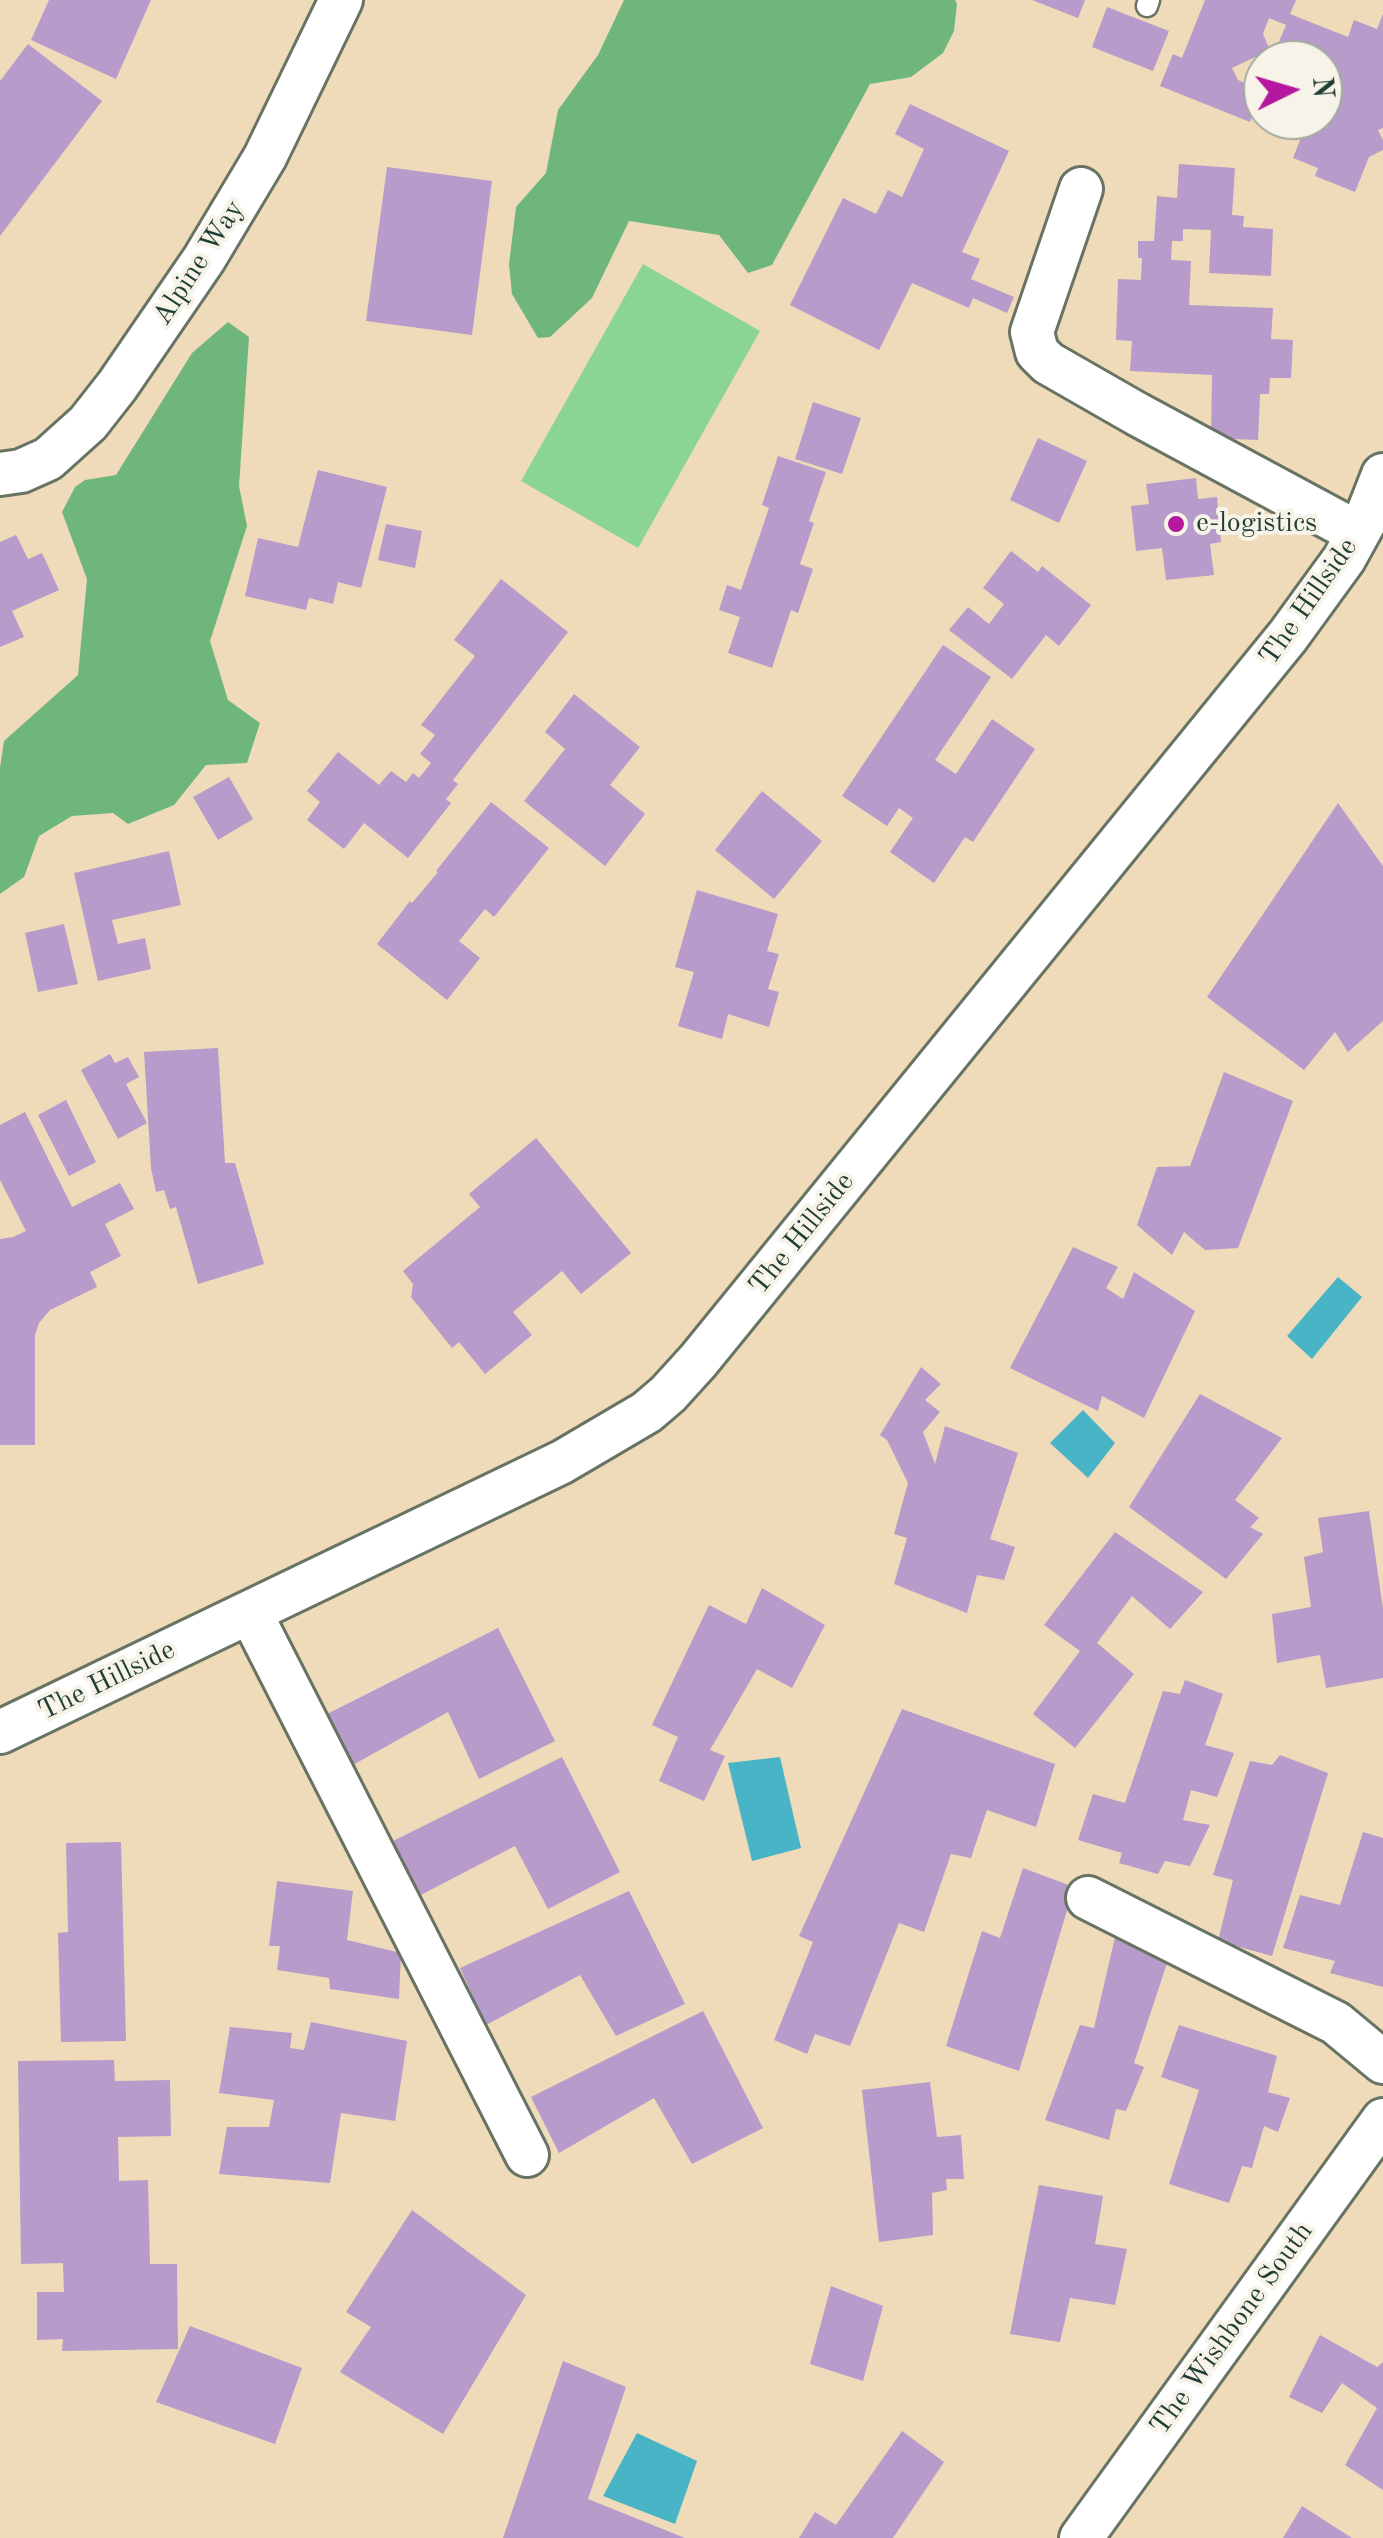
<!DOCTYPE html>
<style>
body{margin:0}
#map{position:relative;width:1383px;height:2538px;overflow:hidden;background:#efdbb9;font-family:"Old Standard TT",serif}
canvas{display:block}
.north{position:absolute;left:1243px;top:40px;width:100px;height:100px;box-sizing:border-box;background:#f7f3e8;border:2px solid #a1aaa0;border-radius:50%;rotate:85deg;font-size:28px;font-weight:700;line-height:40px;text-align:center;color:#1f3d34}
.north::after{content:'';display:block;margin:auto;width:35px;height:45px;background:#b5179e;clip-path:polygon(50% 0,100% 100%,50% 72%,0 100%)}
</style>
<div id="map">
<canvas width="1383" height="2538"></canvas>
<div class="north">N</div>
</div>
<script>
const g = document.querySelector('canvas').getContext('2d');
g.lineJoin = 'round';
function paint(path, color) { g.fillStyle = color; g.fill(path, 'evenodd'); }
const toPath = rows => new Path2D(rows.map(r => 'M' + r).join(''));
function strokePath(path, color, width, dash) { g.strokeStyle = color; g.lineWidth = width; g.lineCap = dash ? 'butt' : 'round'; g.setLineDash(dash || []); g.stroke(path); }
function label(font, color, halo, rows, align = 'center') {
  g.font = font + ' "Old Standard TT",serif'; g.lineWidth = 8; g.setLineDash([]); g.textBaseline = 'middle'; g.strokeStyle = halo; g.fillStyle = color; for (const [text, x, y, turn = 0] of rows) {
    g.save(); g.translate(x, y); g.rotate((+turn || 0) * Math.PI / 180); g.textAlign = isNaN(turn) ? turn : align; if (halo) g.strokeText(text, 0, 0); g.fillText(text, 0, 0); g.restore();
  }
}
paint(toPath([
 [643,264,760,331,638,548,521,481]
]), '#8ad592');
paint(toPath([
 [624,0,955,0,957,4,954,31,943,53,911,77,870,84,772,265,748,273,719,235,629,221,592,298,550,337,538,338,512,294,509,264,516,207,546,173,558,110,598,55],
 [228,322,249,337,239,486,247,526,210,641,228,700,260,723,247,763,206,765,174,805,128,824,113,813,72,816,39,836,24,877,0,894,0,768,4,741,78,675,87,579,62,512,75,487,85,480,116,475,192,353]
]), '#6fb67c');
paint(toPath([
 [1338,1277,1362,1297,1312,1359,1287,1336],
 [1083,1410,1115,1443,1088,1478,1050,1443],
 [780,1757,801,1848,752,1861,728,1763],
 [637,2433,697,2461,675,2524,603,2496]
]), '#49b4c6');
paint(toPath([
 [49,0,151,0,116,79,31,40],
 [1032,0,1085,0,1078,18],
 [1205,0,1296,0,1290,14,1348,37,1354,20,1377,29,1383,14,1383,128,1378,130,1383,140,1383,150,1369,157,1355,192,1315,176,1318,168,1293,158,1308,120,1323,120,1324,76,1323,60,1284,60,1273,56,1286,25,1269,18,1263,34,1270,50,1232,68,1238,80,1252,86,1248,95,1259,99,1250,122,1160,86,1173,54,1182,58],
 [1107,7,1169,31,1153,71,1092,47],
 [28,44,102,101,0,236,0,81],
 [910,104,1009,151,962,252,980,259,971,279,1014,297,1007,313,973,298,969,308,912,283,879,350,790,305,843,198,876,214,888,190,902,197,924,149,895,134],
 [1179,164,1235,168,1232,215,1244,216,1243,227,1273,229,1271,276,1209,273,1211,230,1183,229,1183,241,1172,241,1171,260,1191,261,1189,305,1273,308,1271,339,1293,340,1291,378,1270,378,1269,394,1260,394,1258,440,1211,438,1212,375,1130,371,1132,341,1116,340,1118,279,1141,280,1142,258,1138,258,1138,241,1154,241,1157,196,1177,198],
 [387,167,492,181,472,335,366,321],
 [813,402,861,418,842,474,795,459],
 [1038,438,1087,461,1059,523,1010,500],
 [778,456,826,472,809,521,814,523,800,564,813,569,798,613,791,610,772,668,728,653,740,617,719,610,727,585,741,590,769,508,762,505],
 [318,470,387,487,361,588,338,582,333,604,309,598,306,610,245,596,258,538,298,547],
 [1196,478,1198,499,1217,497,1221,542,1210,544,1214,575,1166,580,1162,548,1136,551,1131,506,1149,504,1146,484],
 [386,524,422,531,415,568,378,560],
 [16,535,28,559,42,553,59,590,12,611,24,637,0,647,0,542],
 [1011,551,1038,572,1042,566,1091,605,1059,646,1046,635,1012,679,949,630,968,607,989,624,1004,604,983,588],
 [501,579,568,632,453,780,458,784,446,799,451,803,408,858,364,823,344,849,307,820,320,802,307,791,338,752,379,785,391,771,406,782,413,773,419,778,431,763,420,754,435,735,421,725,475,656,454,640],
 [943,645,991,677,935,760,956,774,992,719,1035,749,973,842,965,837,934,883,890,852,913,818,899,808,887,826,842,796],
 [574,694,640,747,610,785,645,814,605,866,524,801,565,749,545,732],
 [229,777,253,819,218,840,193,797],
 [762,791,822,841,774,899,715,850],
 [491,802,549,848,494,917,485,909,459,941,480,958,447,1000,377,944,410,901,412,903,438,872,436,871],
 [1338,803,1383,866,1383,1021,1348,1052,1335,1032,1304,1070,1207,997],
 [169,851,181,905,112,920,118,944,145,938,151,969,98,981,74,873],
 [697,890,778,914,767,951,779,954,768,989,779,992,769,1027,728,1014,722,1039,678,1026,694,972,675,967],
 [64,924,78,984,38,992,25,933],
 [218,1048,225,1163,235,1163,264,1264,198,1284,176,1207,170,1209,164,1190,156,1192,151,1168,144,1052],
 [110,1054,115,1063,128,1057,139,1077,126,1084,147,1123,118,1139,81,1070],
 [1224,1072,1293,1101,1238,1248,1205,1250,1184,1232,1172,1255,1137,1225,1157,1167,1190,1166],
 [66,1100,96,1162,69,1176,38,1115],
 [25,1112,72,1207,120,1183,134,1209,105,1224,121,1256,90,1272,97,1287,50,1310,39,1323,35,1335,35,1445,0,1445,0,1239,13,1237,26,1231,0,1180,0,1125],
 [536,1138,631,1253,581,1294,562,1271,513,1312,532,1335,485,1374,459,1342,452,1348,411,1297,413,1284,403,1271,480,1207,469,1194],
 [1073,1247,1118,1267,1106,1288,1123,1299,1134,1272,1195,1311,1144,1418,1102,1396,1098,1411,1010,1368],
 [921,1367,941,1384,925,1400,940,1412,923,1432,935,1464,945,1426,1018,1453,990,1539,1015,1547,1004,1580,977,1575,967,1613,894,1584,907,1538,894,1534,908,1483,887,1440,880,1435],
 [1200,1394,1282,1438,1235,1500,1259,1518,1250,1527,1263,1534,1226,1579,1129,1507],
 [1369,1511,1383,1609,1383,1678,1326,1688,1320,1655,1277,1663,1272,1614,1311,1607,1304,1557,1323,1552,1318,1518],
 [1115,1532,1203,1592,1170,1629,1132,1596,1097,1643,1134,1674,1075,1748,1033,1714,1080,1651,1044,1625],
 [762,1588,825,1625,792,1688,757,1669,710,1750,725,1756,704,1801,659,1781,678,1737,652,1725,709,1605,746,1624],
 [498,1628,555,1741,479,1779,448,1712,351,1766,325,1715],
 [1185,1680,1223,1694,1205,1745,1234,1753,1217,1797,1191,1790,1183,1820,1210,1825,1190,1866,1165,1861,1158,1874,1119,1863,1122,1853,1078,1840,1093,1794,1125,1803,1163,1691,1180,1694],
 [902,1709,1055,1764,1036,1827,987,1810,971,1858,951,1854,924,1932,899,1923,850,2046,815,2034,807,2054,774,2040,813,1942,799,1936],
 [1280,1755,1328,1773,1272,1956,1218,1941,1233,1880,1213,1875,1250,1761,1272,1765],
 [562,1757,620,1872,548,1909,515,1846,417,1897,391,1842],
 [1363,1832,1383,1838,1383,1987,1330,1973,1335,1961,1283,1948,1300,1895,1340,1905],
 [121,1842,126,2041,61,2042,58,1933,68,1932,66,1843],
 [1023,1868,1074,1887,1019,2071,946,2046,982,1931,1000,1938],
 [277,1881,353,1891,347,1940,401,1953,399,1999,330,1989,329,1978,277,1970,280,1946,269,1946],
 [629,1891,685,2004,616,2036,580,1975,486,2025,460,1968],
 [1115,1937,1168,1960,1134,2063,1144,2067,1126,2111,1116,2109,1109,2140,1045,2120,1080,2025,1094,2028],
 [703,2011,763,2128,692,2164,654,2098,559,2153,531,2097],
 [311,2022,407,2041,395,2121,341,2113,330,2183,219,2174,227,2127,269,2127,274,2100,219,2093,230,2027,292,2033,290,2048,304,2050],
 [1179,2025,1277,2056,1268,2092,1290,2098,1278,2132,1264,2126,1252,2168,1242,2166,1229,2203,1169,2184,1199,2090,1161,2077],
 [114,2060,115,2081,170,2080,171,2136,118,2137,119,2181,148,2180,150,2264,177,2264,178,2349,62,2351,63,2339,37,2340,37,2292,64,2292,63,2263,21,2264,18,2061],
 [930,2082,937,2137,961,2135,964,2179,946,2179,947,2190,932,2193,933,2235,879,2242,862,2090],
 [1039,2185,1103,2196,1095,2244,1127,2249,1115,2305,1070,2298,1060,2342,1010,2334],
 [412,2210,526,2295,443,2434,340,2372,371,2327,346,2312],
 [831,2286,883,2306,863,2381,810,2364],
 [190,2326,302,2368,275,2444,156,2402],
 [1320,2335,1377,2367,1383,2362,1383,2490,1345,2465,1377,2408,1342,2383,1322,2413,1289,2397],
 [563,2361,626,2387,588,2499,685,2538,503,2538],
 [902,2431,944,2462,893,2538,799,2538,815,2512,836,2525],
 [1302,2506,1352,2538,1283,2538]
]), '#b69bcb');
const lane = toPath([
 [1147,6,1149,0]
]);
const street = toPath([
 [1081,189,1032,332,1037,352,1048,363,1137,414,1358,533],
 [0,474,21,471,48,459,88,423,117,386,204,259,265,157,341,0],
 [250,1612,527,2155],
 [0,1732,562,1462,647,1412,668,1394,698,1361,1288,636,1344,559,1365,521,1383,475],
 [1088,1898,1336,2023,1383,2062],
 [1081,2538,1383,2120]
]);
strokePath(lane, '#687463', 25);
strokePath(street, '#687463', 48);
strokePath(lane, '#fff', 20);
strokePath(street, '#fff', 42);
for (const [x, y, r, color] of [
 [1176,524,10,"#b5179e"]
]) { const dot = new Path2D(); dot.arc(x, y, r, 0, 2 * Math.PI); g.fillStyle = color; g.fill(dot); strokePath(dot, '#f7f3e8', 4); }
label('28px', '#1f3d34', '#f7f3e8', [
 ["Alpine Way",199,263,-57],
 ["The Hillside",1309,602,-55],
 ["The Hillside",802,1234,-51],
 ["The Hillside",107,1681,-26],
 ["The Wishbone South",1232,2329,-54]
]);
label('28px', '#1f3d34', '#f7f3e8', [
 ["e-logistics",1196,524]
], 'left');
</script>
